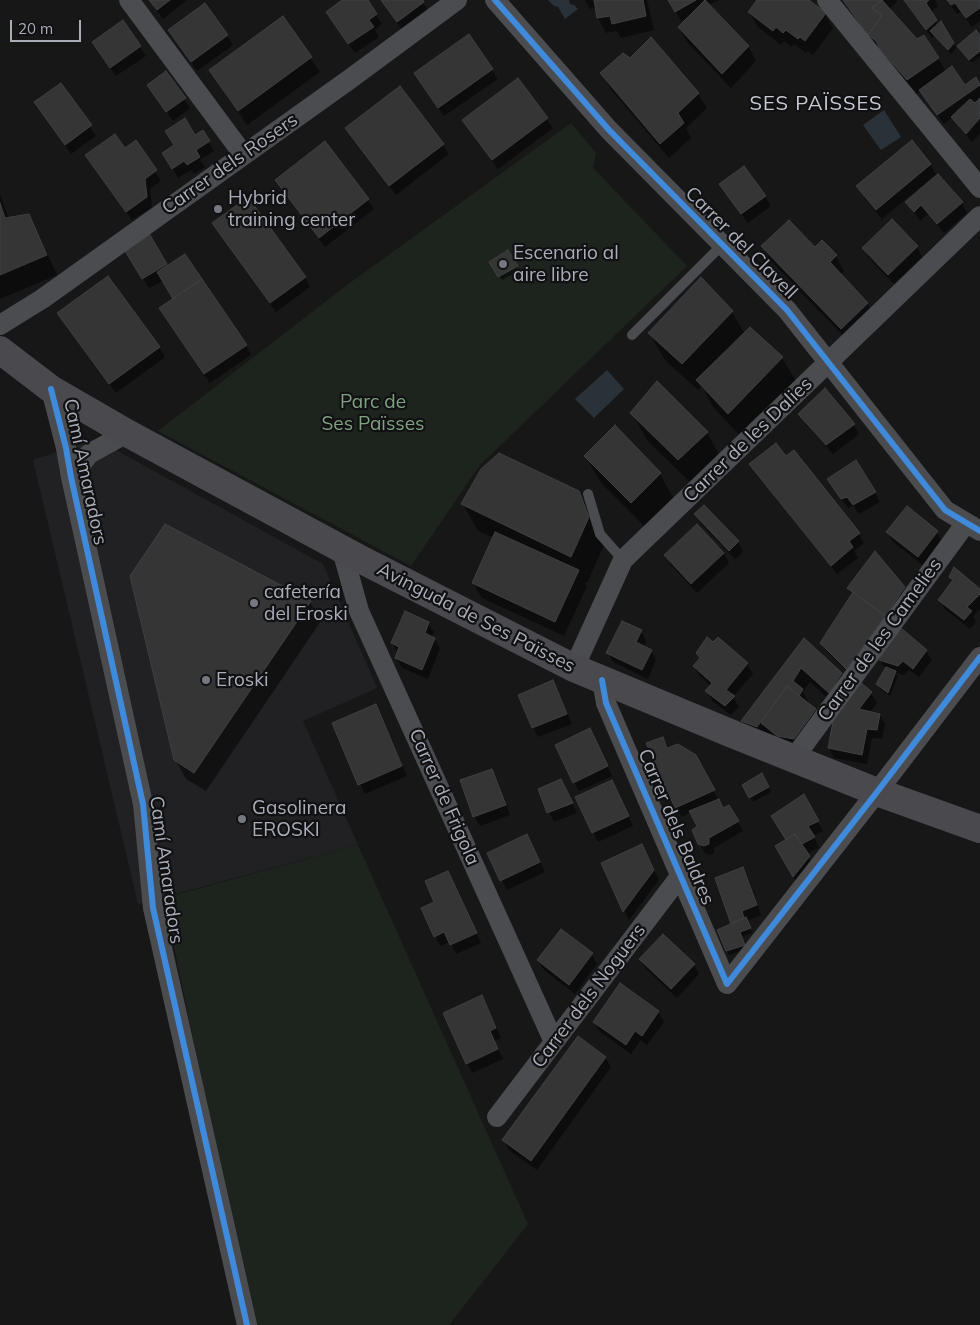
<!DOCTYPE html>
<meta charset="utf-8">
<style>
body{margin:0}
#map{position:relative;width:980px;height:1325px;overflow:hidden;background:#171717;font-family:Mulish,sans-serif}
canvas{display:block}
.scale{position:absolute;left:10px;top:20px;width:71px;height:22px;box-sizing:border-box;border:2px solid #a8adb8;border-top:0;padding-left:6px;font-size:15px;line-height:18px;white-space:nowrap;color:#a8adb8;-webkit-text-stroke:4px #111113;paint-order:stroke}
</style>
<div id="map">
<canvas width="980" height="1325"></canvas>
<div class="scale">20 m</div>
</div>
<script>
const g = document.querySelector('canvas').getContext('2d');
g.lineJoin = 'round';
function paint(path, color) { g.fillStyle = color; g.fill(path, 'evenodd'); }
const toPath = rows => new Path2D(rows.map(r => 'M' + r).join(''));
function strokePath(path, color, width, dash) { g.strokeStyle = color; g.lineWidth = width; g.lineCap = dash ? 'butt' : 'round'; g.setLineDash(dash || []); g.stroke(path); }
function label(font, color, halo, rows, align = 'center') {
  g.font = font + ' Mulish,sans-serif'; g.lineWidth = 4.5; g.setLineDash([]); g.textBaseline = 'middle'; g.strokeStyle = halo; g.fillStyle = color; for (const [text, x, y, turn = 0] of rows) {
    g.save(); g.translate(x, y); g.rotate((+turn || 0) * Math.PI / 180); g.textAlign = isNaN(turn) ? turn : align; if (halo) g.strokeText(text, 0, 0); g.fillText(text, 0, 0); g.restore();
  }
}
paint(toPath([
 [96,439,323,564,377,688,303,721,358,845,138,904,33,460]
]), '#212123');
paint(toPath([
 [571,123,596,153,593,168,687,266,479,466,411,566,158,431,347,285],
 [358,845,528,1224,449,1325,255,1325,226,1198,164,898]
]), '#1d241e');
paint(toPath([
 [548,0,569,0,570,4,574,5,578,9,565,19,558,7,554,6],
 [884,110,901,137,881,150,863,125],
 [607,370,624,389,594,418,575,399]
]), '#2a3239');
paint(toPath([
 [149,0,187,0,163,19],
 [344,0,366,0,382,24,375,30,379,37,355,53,327,13],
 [381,0,421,0,429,12,403,31],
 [585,0,647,0,654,30,621,38,617,31,606,33,598,18,596,8,590,9],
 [669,0,719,0,709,5,748,46,756,61,731,88,687,42,679,28,690,16,681,21],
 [759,0,810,0,813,5,825,14,833,28,813,55,808,51,806,53,794,44,792,47,784,41,781,45,758,27,749,12],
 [843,0,896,0,897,2,889,9,916,40,938,58,946,72,965,86,976,79,980,84,980,99,973,103,975,105,980,100,980,134,972,142,959,127,953,117,944,124,921,91,917,94,890,64,885,55,878,49],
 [904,0,935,0,938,6,930,13,938,26,941,23,956,48,951,54,935,36,932,38],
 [947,0,980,0,980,21,972,27,961,12,957,14],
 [283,18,320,72,247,125,210,70],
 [169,30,227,35,233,45,197,71],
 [469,36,498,79,444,116,421,83],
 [980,37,980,57,972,63,961,50],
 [651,39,698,94,707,108,686,128,691,138,669,158,610,88,602,73,630,60],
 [140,47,146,56,116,76,99,52],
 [166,72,190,108,173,121,148,85],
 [518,80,553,128,498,169,464,121],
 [61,84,96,136,71,154,36,102],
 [347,128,443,145,449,154,396,195],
 [202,132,214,151,200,160,205,167,194,174,191,170,178,178,163,153],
 [135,141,161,181,150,189,152,207,132,220,92,165,125,149],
 [325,143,374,209,325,247,276,180],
 [930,164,936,174,882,219,863,196,858,186],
 [938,175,962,203,967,213,944,233,928,214,920,221,907,202],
 [721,185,765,196,771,206,748,223],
 [0,195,9,219,28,215,39,235,57,275,0,299],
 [892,221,917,247,922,257,894,284,869,258,864,249],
 [213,223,305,277,310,287,276,312],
 [149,237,167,267,246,346,251,355,210,383,166,318,174,299,163,281,149,288,126,251],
 [822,242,836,256,844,271,840,275,867,303,876,318,850,343,771,261,763,246,815,249],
 [508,252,519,271,502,280,490,262],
 [732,312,745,334,782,358,798,384,744,440,713,407,702,386,698,390,665,360,649,333],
 [65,323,159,347,165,357,116,393],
 [632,413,707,433,722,460,694,486,647,440],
 [800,414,854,425,859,434,833,454,806,424],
 [586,457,660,474,675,501,647,529,601,483],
 [751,464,845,546,859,534,864,543,854,551,858,558,837,574,757,474],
 [828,479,875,492,880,502,859,514,853,506,848,508],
 [578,492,594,519,604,545,587,583,584,582,587,586,564,636,482,598,473,583,494,538,478,531,463,504],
 [696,514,738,542,743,552,735,559,701,524],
 [887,532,937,532,942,542,924,566,893,542],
 [723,553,729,563,697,593,671,565,666,555],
 [950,577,980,591,980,609,973,616,976,622,970,629,945,609,939,600,953,581],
 [849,588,904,588,909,598,852,677,827,652,821,643,853,594],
 [310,602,321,621,206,791,186,779,175,759],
 [428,623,434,632,432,637,434,639,440,648,428,679,402,668,396,658,398,653,392,643],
 [641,631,646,641,644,647,651,651,656,660,648,679,613,662,608,653],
 [718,638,747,664,753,674,733,697,739,707,731,715,712,701,707,691,711,686,700,676,694,667,701,660,697,653,713,644],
 [804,640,841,674,849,688,837,707,810,682,803,692,810,705,815,709,821,719,800,748,783,745,770,734,765,741,751,736,743,721],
 [926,651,932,660,919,677,909,670,904,675,896,673,898,677,890,696,880,689,878,684,886,670,880,660],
 [553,682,572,724,538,737,533,728],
 [860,683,871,693,877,703,869,713,880,715,885,724,882,739,872,738,867,764,834,758,829,748,836,711],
 [376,706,407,776,365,794,333,724],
 [663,738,669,748,695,756,723,809,729,806,743,831,714,848,714,853,710,855,705,853,699,843,699,826,691,812,682,817,677,807],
 [595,739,612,776,579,791,574,782],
 [492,770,497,780,510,815,480,826,474,816],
 [761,775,771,792,753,802,744,785],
 [566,790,577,813,554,822,549,812],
 [617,791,633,826,598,842,593,832],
 [803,796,823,831,813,836,819,847,807,854,814,866,799,886,776,847,787,841],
 [532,845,545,872,507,890,489,854],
 [642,845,659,880,629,920,602,863],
 [742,869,748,878,761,915,747,921,752,933,741,937,746,949,729,955,727,950],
 [448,872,481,943,456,954,450,942,440,946,422,908,436,902],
 [592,954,597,964,575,994,544,970,538,960],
 [640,959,694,965,699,974,677,998,646,969],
 [487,1006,501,1038,494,1041,503,1059,472,1073,467,1063],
 [658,1012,664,1022,647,1045,641,1040,631,1054,600,1032,594,1022],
 [605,1057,611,1067,537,1170,509,1150,504,1140]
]), '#0007');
const building = toPath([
 [149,0,170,0,157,10,149,0],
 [342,0,368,0,377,14,369,20,374,27,348,44,326,12,342,0],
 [381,0,423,0,424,2,397,22,381,0],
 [594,0,643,0,646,16,612,24,610,16,597,18,594,0],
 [668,0,696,0,675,12,668,0],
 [705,0,749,46,722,74,678,27,705,0],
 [757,0,809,0,826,13,805,41,800,37,798,39,786,30,783,33,776,27,773,31,748,12,757,0],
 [843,0,882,0,872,8,882,15,868,35,843,0],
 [882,0,917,39,924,35,939,58,907,80,880,49,876,41,868,35,882,15,872,8,882,0],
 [904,0,929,0,926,3,937,20,926,30,904,0],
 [947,0,980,0,980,8,966,18,955,3,951,5,947,0],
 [205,3,228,35,191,62,168,30,205,3],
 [283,16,312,57,238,111,209,70,283,16],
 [123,20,141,46,110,68,92,42,123,20],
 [941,21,954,43,948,50,930,31,941,21],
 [976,30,980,35,980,51,969,60,957,46,976,30],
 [469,34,493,69,438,108,414,73,469,34],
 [651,37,699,93,678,113,684,123,660,144,600,73,623,53,630,58,651,37],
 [952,66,965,85,976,77,980,85,937,115,919,90,952,66],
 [166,71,186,98,166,112,147,85,166,71],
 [518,78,548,118,492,160,462,120,518,78],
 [61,83,92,125,65,145,34,102,61,83],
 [400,86,444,144,389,186,345,128,400,86],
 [980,98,980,118,966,134,951,117,970,99,975,103,980,98],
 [185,118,195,135,203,130,210,141,196,150,200,157,187,165,184,161,172,169,162,153,174,145,165,131,185,118],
 [115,134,125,148,136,140,157,170,145,179,147,197,126,212,85,155,115,134],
 [912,140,931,164,876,210,856,186,912,140],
 [325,141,369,199,319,238,275,180,325,141],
 [744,166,766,196,741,214,719,184,744,166],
 [938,174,963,202,937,224,921,205,914,212,905,202,938,174],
 [248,197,306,277,270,303,212,223,248,197],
 [0,203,5,218,29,214,47,255,0,275,0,203],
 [892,219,918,246,888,275,862,248,892,219],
 [789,220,815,247,822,240,837,255,830,262,868,303,841,329,761,246,789,220],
 [150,235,167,264,142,279,125,251,150,235],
 [508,250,518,266,498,277,489,262,508,250],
 [185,254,202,279,173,299,157,272,185,254],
 [108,276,160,347,109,384,57,313,108,276],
 [701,277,733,311,682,364,648,333,701,277],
 [202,279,247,345,204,374,159,308,202,279],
 [750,327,783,357,728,414,696,380,750,327],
 [657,381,708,432,678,460,630,413,657,381],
 [825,388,855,424,826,445,798,414,825,388],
 [615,425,661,473,631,503,584,456,615,425],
 [776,443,786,456,794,450,860,533,849,541,853,547,831,566,749,464,776,443],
 [499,453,579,491,589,517,571,557,461,504,481,469,499,453],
 [856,460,876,492,853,505,847,497,841,499,827,479,856,460],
 [704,505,739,541,729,551,694,514,704,505],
 [907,506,938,531,918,557,886,532,907,506],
 [165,524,311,601,194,773,174,760,130,576,165,524],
 [697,524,724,553,691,584,664,555,697,524],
 [495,532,579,570,555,622,472,583,495,532],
 [875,551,905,587,885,616,847,588,875,551],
 [954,567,980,589,980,594,967,607,972,611,964,620,938,600,953,580,949,577,954,567],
 [853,592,885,616,846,669,820,643,853,592],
 [405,611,429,622,425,633,435,638,422,670,395,658,399,647,391,643,405,611],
 [622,621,642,630,636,642,652,650,642,670,606,653,622,621],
 [901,628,927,650,913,669,903,661,898,666,879,660,901,628],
 [707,637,713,642,718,637,748,663,726,690,735,696,725,706,705,691,712,683,693,666,700,658,696,653,707,637],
 [804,638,842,673,829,693,801,668,793,681,803,689,799,696,787,686,757,727,741,721,804,638],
 [886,667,896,671,888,693,876,684,886,667],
 [553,680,567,714,532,728,518,695,553,680],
 [859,681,872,692,859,709,880,714,877,730,867,729,862,755,828,748,835,711,859,681],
 [787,686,816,709,794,739,777,736,761,723,787,686],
 [376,704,402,766,358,785,332,723,376,704],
 [590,728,608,766,573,783,555,745,590,728],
 [663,737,667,748,678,744,696,755,715,790,675,808,646,743,663,737],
 [492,769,506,805,473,817,460,780,492,769],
 [762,773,769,787,749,798,742,785,762,773],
 [561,779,573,803,547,813,538,789,561,779],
 [612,780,629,816,592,833,575,797,612,780],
 [804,794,819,821,808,826,815,837,802,844,795,834,786,840,771,816,804,794],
 [719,799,723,808,729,805,739,821,709,838,709,844,704,846,698,844,692,830,697,826,689,811,719,799],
 [527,834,540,862,500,881,487,853,527,834],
 [795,834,810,856,793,877,775,846,795,834],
 [642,844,654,870,623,912,601,863,642,844],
 [743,867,757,905,742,911,744,918,731,924,715,878,743,867],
 [448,871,477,933,450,945,444,932,434,937,421,908,434,902,425,881,448,871],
 [746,917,751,928,740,932,745,945,726,951,717,930,746,917],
 [561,929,593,953,569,985,537,960,561,929],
 [663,934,695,964,671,989,639,959,663,934],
 [620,983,659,1011,642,1036,635,1031,626,1045,593,1022,620,983],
 [482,995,496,1028,490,1031,498,1049,466,1064,443,1013,482,995],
 [578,1036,606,1057,531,1161,502,1140,578,1036]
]);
paint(building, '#353536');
strokePath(building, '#3f4043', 1);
strokePath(toPath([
 [632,335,722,245],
 [588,494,600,534,623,560]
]), '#4b4c50', 10);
strokePath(toPath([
 [129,0,243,154],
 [495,0,609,130,787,310,945,510,980,531],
 [827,0,980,188],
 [0,325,42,299,350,79,457,0],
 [51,389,66,448,71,477,143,804,153,908,247,1325],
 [71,477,89,454,127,433],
 [342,550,359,611,554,1042],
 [574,668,623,560,980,216],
 [602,680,606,703,727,984,877,792,980,657],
 [794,758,966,523],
 [497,1117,681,875]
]), '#4b4c50', 20);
strokePath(toPath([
 [0,350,51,389,127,433,364,561,574,668,730,733,877,792,980,829]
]), '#4a4a4e', 28);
strokePath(toPath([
 [495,0,609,130,787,310,945,510,980,531],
 [51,389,66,448,71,477,143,804,153,908,247,1325],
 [602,680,606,703,727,984,877,792,980,657]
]), '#408adc', 6);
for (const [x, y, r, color] of [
 [218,209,5,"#757880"],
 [503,264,5,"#757880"],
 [254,603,5,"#757880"],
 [206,680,5,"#757880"],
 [242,819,5,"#757880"]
]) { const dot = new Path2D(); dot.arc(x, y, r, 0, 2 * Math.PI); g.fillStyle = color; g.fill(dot); strokePath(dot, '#111113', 2); }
label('19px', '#a8adb8', '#111113', [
 ["Carrer dels Rosers",230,164,-35],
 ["Carrer del Clavell",741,243,45],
 ["Carrer de les Dalies",748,440,-44],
 ["Camí Amaradors",85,472,78],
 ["Avinguda de Ses Païsses",476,618,27],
 ["Carrer de les Camelies",880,640,-54],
 ["Carrer de Frigola",444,797,66],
 ["Carrer dels Baldres",676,827,67],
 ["Camí Amaradors",166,870,82],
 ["Carrer dels Noguers",589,996,-53]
]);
label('19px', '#a8adb8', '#111113', [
 ["Hybrid",228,198],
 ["training center",228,220],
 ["Escenario al",513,253],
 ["aire libre",513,275],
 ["cafetería",264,592],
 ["del Eroski",264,614],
 ["Eroski",216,680],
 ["Gasolinera",252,808],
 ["EROSKI",252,830]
], 'left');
label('19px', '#7fa381', '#111113', [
 ["Parc de",373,402],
 ["Ses Païsses",373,424]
]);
g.letterSpacing = '1px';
label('20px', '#c9ccd4', '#111113', [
 ["SES PAÏSSES",816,104]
]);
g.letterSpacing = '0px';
</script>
